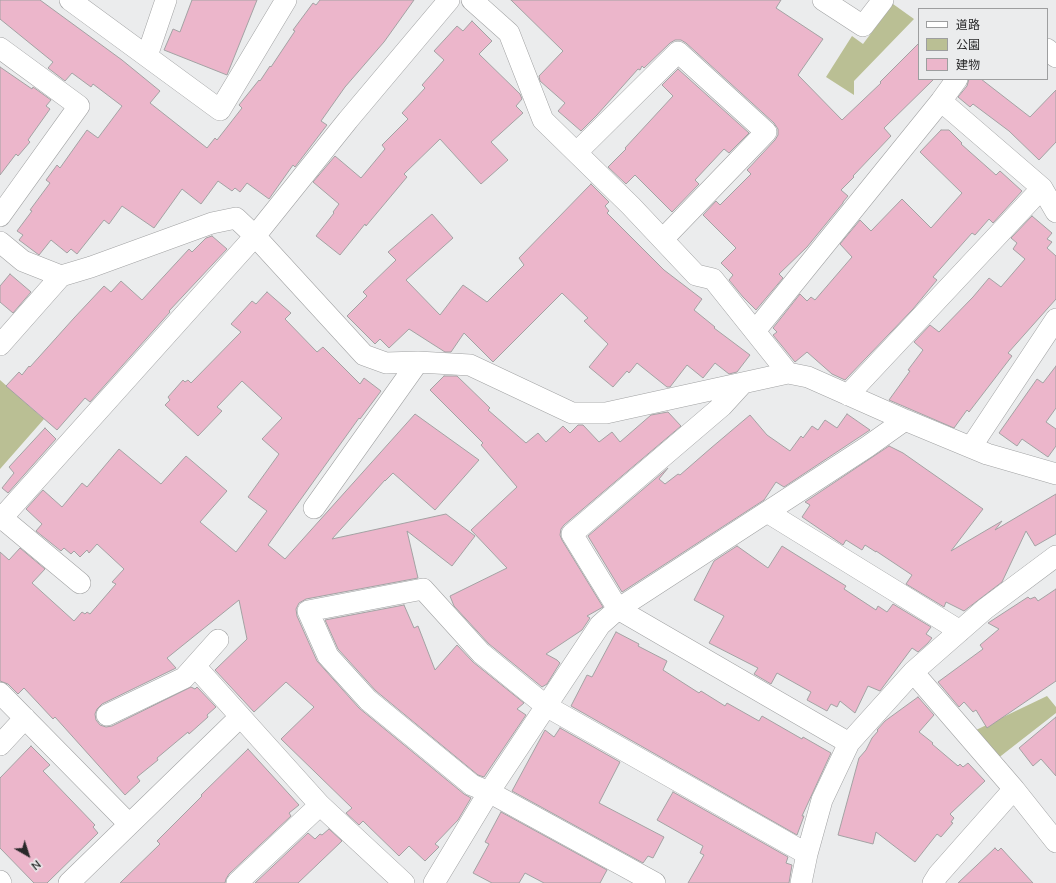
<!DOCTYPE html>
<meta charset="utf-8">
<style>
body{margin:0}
#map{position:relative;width:1056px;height:883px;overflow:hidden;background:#ebeced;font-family:"Nunito Sans","Noto Sans JP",sans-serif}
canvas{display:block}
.legend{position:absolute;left:918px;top:8px;width:130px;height:72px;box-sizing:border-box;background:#ebeced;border:1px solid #9d9e9f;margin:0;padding:5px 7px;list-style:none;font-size:12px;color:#29292a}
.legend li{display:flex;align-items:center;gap:8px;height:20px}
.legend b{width:20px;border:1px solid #9d9e9f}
.north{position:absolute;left:8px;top:835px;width:40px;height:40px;-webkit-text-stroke:3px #ebeced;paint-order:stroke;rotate:141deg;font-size:11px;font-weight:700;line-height:16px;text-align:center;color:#29292a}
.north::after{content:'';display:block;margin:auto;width:14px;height:18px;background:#29292a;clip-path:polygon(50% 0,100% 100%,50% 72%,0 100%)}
</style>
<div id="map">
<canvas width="1056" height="883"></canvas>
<ul class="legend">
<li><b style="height:5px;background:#fff"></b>道路</li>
<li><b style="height:11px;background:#babf94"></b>公園</li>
<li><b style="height:11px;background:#ecb6cb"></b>建物</li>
</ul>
<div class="north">N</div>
</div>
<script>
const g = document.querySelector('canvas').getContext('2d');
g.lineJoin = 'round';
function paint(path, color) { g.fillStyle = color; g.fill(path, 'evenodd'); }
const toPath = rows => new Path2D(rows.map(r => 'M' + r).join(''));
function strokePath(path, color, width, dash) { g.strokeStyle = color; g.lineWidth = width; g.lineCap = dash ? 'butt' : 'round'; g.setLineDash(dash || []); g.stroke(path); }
paint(toPath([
 [893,4,914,19,854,81,854,95,826,77,852,36,863,44],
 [0,380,44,419,0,469],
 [1047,696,1056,707,1056,713,997,759,974,731]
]), '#babf94');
const building = toPath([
 [0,0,40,0,122,60,160,91,150,103,207,148,215,138,217,140,242,108,239,105,259,80,260,81,270,66,271,67,295,31,293,30,313,3,316,5,320,0,414,0,384,42,345,87,321,121,327,125,295,167,293,165,269,199,247,183,240,192,235,188,232,191,218,181,201,204,182,189,154,228,122,206,109,224,104,220,77,254,71,249,67,253,51,240,39,255,19,240,23,235,17,231,32,211,30,210,50,183,46,180,57,165,60,168,87,130,98,138,122,106,93,84,91,87,72,73,65,81,48,68,53,62,0,19,0,0],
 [192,0,257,0,227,75,164,50,173,29,180,32,192,0],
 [511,0,781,0,776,8,823,39,798,75,842,120,881,83,880,82,919,43,919,79,934,79,884,128,891,136,853,176,854,177,841,190,848,196,843,202,843,203,807,247,779,274,783,278,756,310,743,297,729,280,733,275,721,263,736,248,703,215,716,201,720,205,751,174,747,170,775,140,778,135,778,129,774,123,686,43,681,40,675,40,670,43,644,68,642,66,640,70,638,69,597,115,581,131,558,111,565,103,540,81,539,76,563,51,511,0],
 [472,21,492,41,479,54,520,94,522,99,516,106,523,113,491,142,508,160,481,184,440,139,404,174,407,177,366,226,365,224,340,255,316,236,334,213,333,212,339,204,313,182,335,156,361,178,385,149,382,145,408,119,402,113,425,88,422,85,444,60,434,51,457,26,463,31,472,21],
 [0,67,32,89,33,87,51,100,46,106,50,109,28,140,30,142,18,156,16,154,0,175,0,67],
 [678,69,749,133,729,153,724,149,695,180,699,184,672,212,635,175,626,184,608,167,626,149,625,148,673,96,662,85,678,69],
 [969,79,981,79,1030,117,1056,90,1056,142,1039,160,1009,131,973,104,970,107,958,97,967,86,969,79],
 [941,130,949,130,962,143,961,144,996,175,1000,171,1022,191,993,223,989,219,975,235,972,233,933,277,937,280,913,309,845,380,832,374,807,352,795,362,773,335,777,332,773,328,800,294,807,301,811,297,815,300,852,257,840,244,860,220,871,231,902,199,931,228,962,193,920,152,941,130],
 [591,184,609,202,605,206,609,211,607,213,664,270,702,299,694,310,715,327,714,328,750,355,737,372,729,374,715,363,703,378,687,365,670,387,667,387,637,363,629,373,627,371,613,387,589,367,608,344,584,321,588,318,562,293,493,362,464,333,451,352,445,352,409,329,389,348,380,339,375,344,347,316,367,296,363,292,396,260,388,252,432,214,453,238,406,280,440,315,463,285,487,302,524,265,519,258,591,184],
 [1032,216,1052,233,1047,239,1052,242,1047,248,1056,256,1056,299,1008,353,1012,356,969,412,967,410,954,428,889,400,910,371,908,370,923,350,914,342,930,325,939,332,973,297,989,278,1001,287,1025,259,1013,249,1017,243,1011,238,1032,216],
 [212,236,227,249,169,311,170,312,90,402,85,398,57,430,6,386,19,372,22,375,29,366,30,367,74,318,104,286,111,292,121,281,142,300,189,249,192,252,206,238,212,236],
 [10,274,31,292,13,313,0,302,0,286,10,274],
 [267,292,291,313,285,319,317,352,323,347,360,384,364,378,381,391,360,419,359,418,268,545,285,559,415,414,479,460,435,510,393,473,385,481,385,480,332,539,446,514,475,536,452,566,407,531,418,578,306,599,299,603,296,609,297,616,317,661,359,708,464,794,471,798,458,820,435,844,439,847,425,861,409,846,399,856,363,821,359,825,346,813,352,808,281,739,314,707,286,682,254,712,215,670,247,639,239,600,167,658,176,668,102,704,97,709,95,714,96,720,100,725,106,727,112,726,191,687,195,689,197,687,216,707,207,715,208,717,189,734,188,732,157,758,158,760,137,777,140,781,125,795,55,717,53,719,24,688,18,694,8,684,0,681,0,552,9,560,20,548,45,569,32,583,74,621,82,612,85,614,87,612,90,614,116,584,112,582,124,569,97,544,89,553,87,550,80,557,74,551,71,554,64,548,61,551,36,531,42,524,26,509,43,490,62,507,82,483,87,487,119,449,161,484,186,456,227,491,200,522,236,552,267,511,248,497,279,454,262,439,282,418,242,381,217,407,222,411,198,436,165,405,170,400,168,397,183,380,185,382,188,380,191,383,241,332,231,324,252,301,256,304,267,292],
 [1056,366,1056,408,1046,422,1056,429,1056,446,1048,457,1022,439,1017,446,999,433,1037,379,1043,383,1056,366],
 [444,376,457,376,490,408,488,410,526,443,538,433,546,442,563,426,570,433,578,425,583,425,599,442,612,432,620,442,651,415,668,412,681,426,564,525,561,529,560,535,562,540,603,607,587,616,590,618,582,630,546,654,557,660,560,663,547,684,542,687,489,644,454,606,450,596,507,568,471,530,517,487,481,445,483,443,430,390,444,376],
 [847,414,870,430,784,487,776,482,764,500,622,592,588,536,668,468,659,479,665,484,678,474,680,475,711,448,750,415,767,435,790,451,801,436,803,438,812,426,818,430,825,420,837,428,847,414],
 [45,428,56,439,8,493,2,488,14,473,9,467,45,428],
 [889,446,903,453,983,509,951,551,1002,521,995,530,1056,494,1056,534,1035,546,1026,531,1002,582,964,611,946,602,944,607,906,584,912,575,876,551,876,552,865,545,862,550,846,540,843,545,802,517,810,505,805,502,889,446],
 [737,546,768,568,782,546,846,586,844,589,876,610,878,606,887,612,893,604,931,627,926,634,932,638,928,643,918,652,912,648,880,691,868,686,855,713,840,701,837,707,831,704,827,711,807,700,811,692,777,673,771,684,754,674,758,668,709,643,724,616,694,600,714,561,737,546],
 [1056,589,1056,681,987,728,976,710,973,712,964,702,959,707,938,682,983,649,980,645,999,629,988,623,1028,597,1030,599,1035,597,1038,601,1056,589],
 [404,605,414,628,418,626,435,670,457,645,473,662,524,703,517,709,526,715,484,777,478,775,376,691,338,649,325,620,404,605],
 [616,632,639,644,638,646,667,661,663,670,699,693,701,691,725,706,727,703,759,721,762,716,802,739,803,737,831,753,802,816,804,816,797,835,571,706,587,675,592,677,616,632],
 [918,697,934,715,919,732,933,743,932,744,958,766,960,764,963,767,968,763,985,781,950,814,954,818,951,822,953,823,941,837,937,834,915,862,876,832,873,844,838,835,859,758,866,750,872,738,878,731,877,730,885,721,918,697],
 [1056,717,1056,776,1041,759,1033,766,1019,748,1056,717],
 [560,728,620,762,599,803,664,837,653,858,648,856,643,863,512,791,545,730,554,737,560,728],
 [31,746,50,765,43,771,45,773,95,825,93,827,98,833,47,883,34,883,0,848,0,778,31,746],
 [248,749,299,805,289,813,291,816,229,874,226,879,225,883,120,883,160,844,157,841,202,796,201,795,248,749],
 [673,792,788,857,786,863,792,865,789,883,688,883,704,855,700,853,703,846,657,820,673,792],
 [501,812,607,870,600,883,544,883,525,873,519,883,492,883,473,873,489,844,485,842,501,812],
 [329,829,342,841,298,883,255,883,308,833,315,839,320,834,322,835,329,829],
 [995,848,998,851,1001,848,1033,883,958,883,995,848]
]);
paint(building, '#ecb6cb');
strokePath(building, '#a3a2a3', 1);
const street = toPath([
 [70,0,220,110,286,0],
 [472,0,509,33,543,120,631,206,696,275,713,279,788,373],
 [823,0,863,26,883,0],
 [0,48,79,106,0,216],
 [1047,49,1056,57],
 [147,56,166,0],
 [941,101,1042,188,1056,212],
 [577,152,678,52,766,132,663,239],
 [0,242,23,261,61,276,91,267,212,223,236,218,255,236,364,355,386,363,418,362,470,365,572,413,606,413,788,373,808,377,905,420,987,454,1056,474],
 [755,331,941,101,957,79],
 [0,345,61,276],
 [743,383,722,406,572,534,618,609,849,743],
 [848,395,1042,188],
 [971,447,1056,319],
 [314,508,418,362],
 [767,512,960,631],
 [2,518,80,583],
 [0,520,255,236,348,120,449,0],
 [195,666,320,805,404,883],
 [913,672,1014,789,1056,842],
 [0,693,129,824],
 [107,715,184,678,218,640],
 [0,745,25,718],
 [0,881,1,883],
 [69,883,240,717],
 [237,883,320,805],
 [434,883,489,792,600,625,618,609,867,447,905,420],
 [655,883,489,792,472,785,368,700,328,656,308,611,423,589,481,653,546,706,807,854],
 [801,883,807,854,822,800,849,743,913,672,985,609,1056,556],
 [933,883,938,875,1014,789]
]);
strokePath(street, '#a1a2a3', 22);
strokePath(street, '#fff', 21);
</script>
